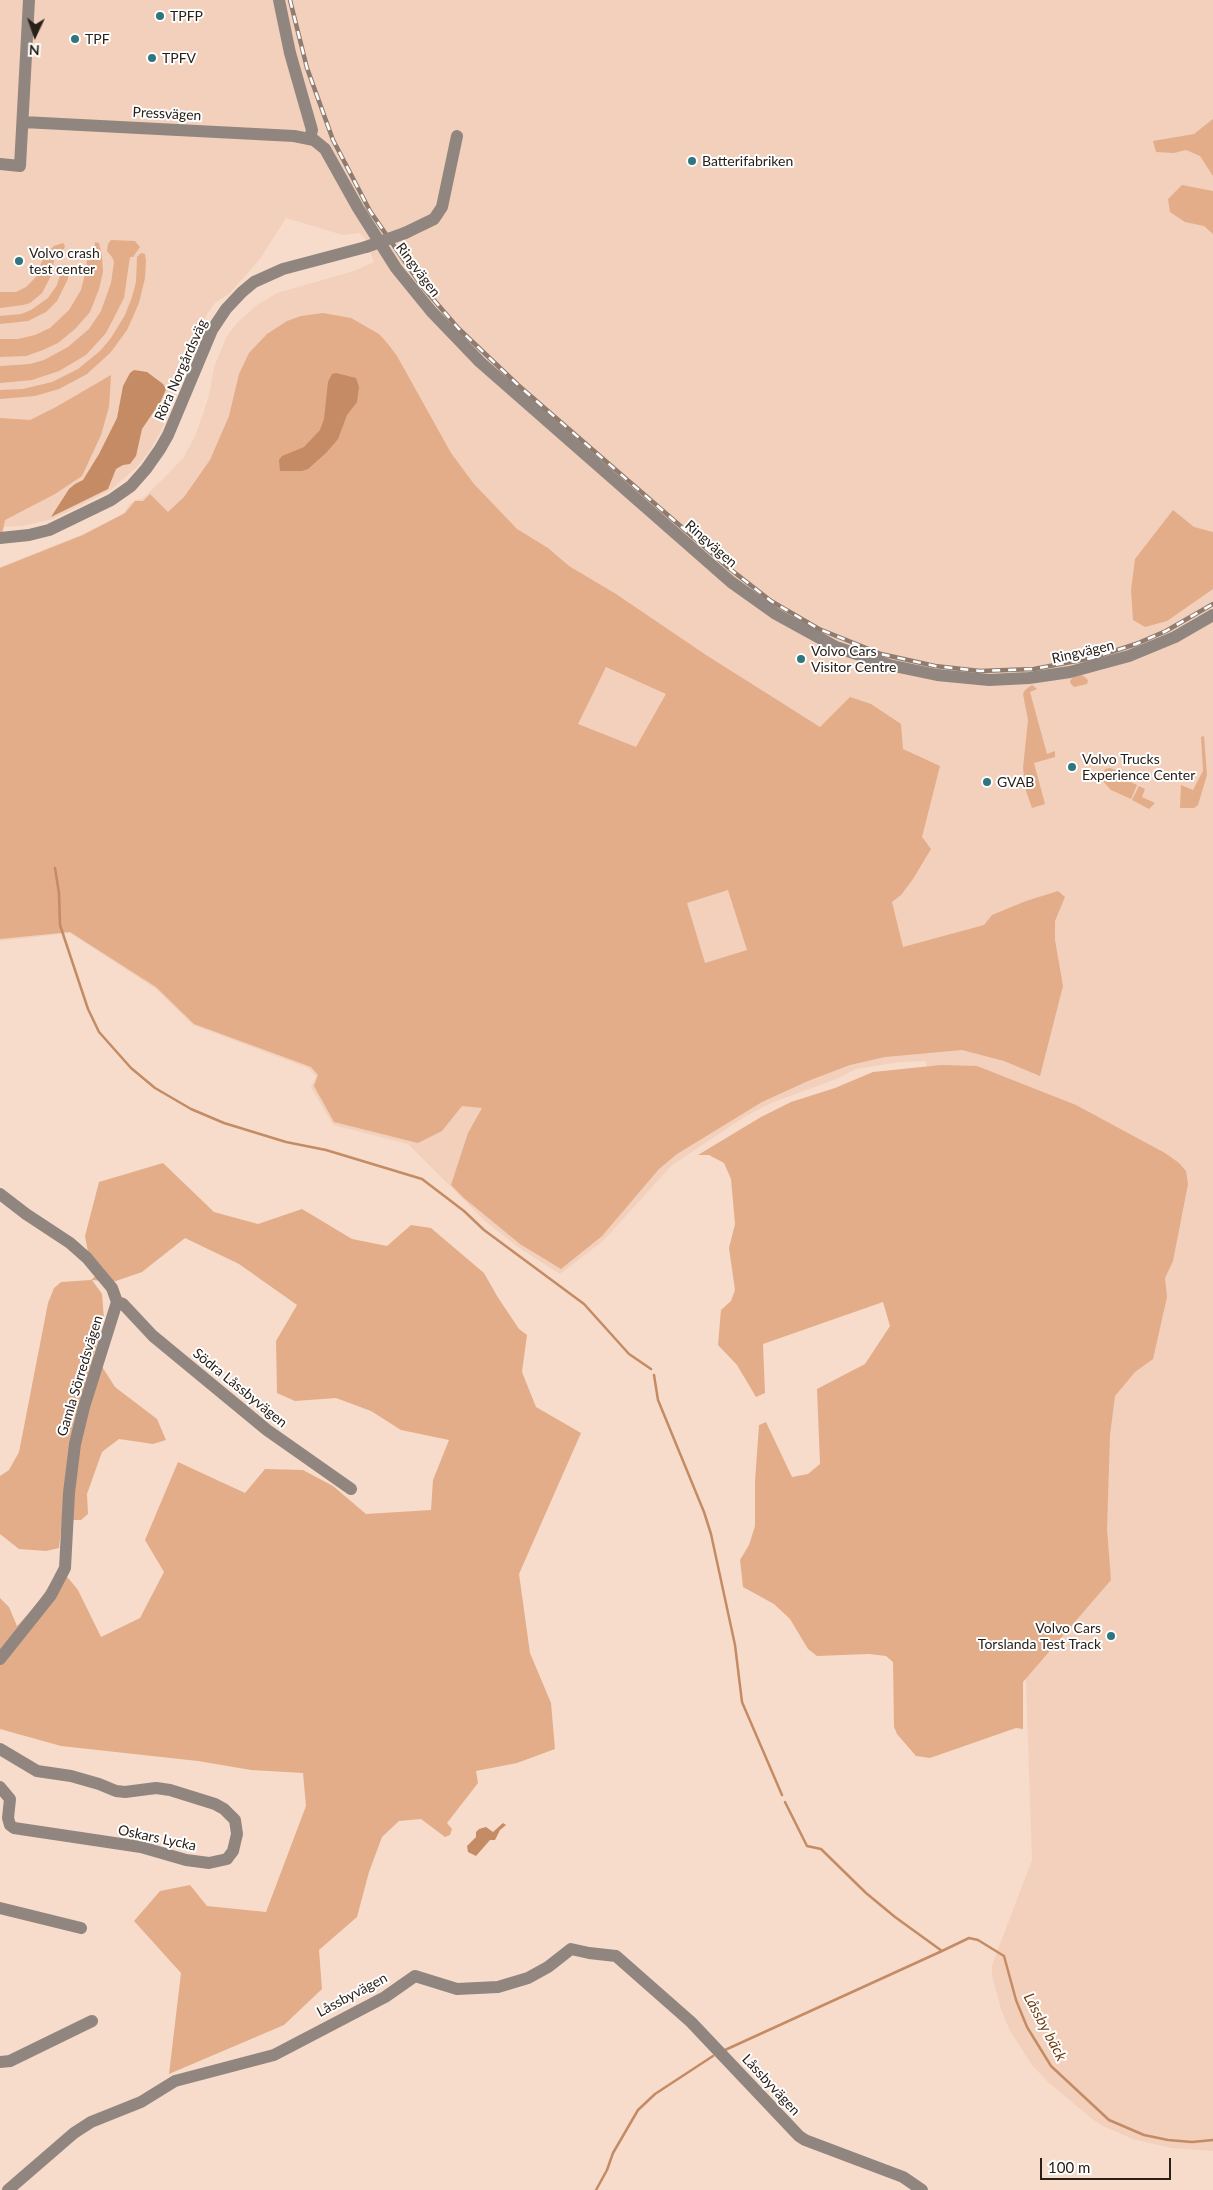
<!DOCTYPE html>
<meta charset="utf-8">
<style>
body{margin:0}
#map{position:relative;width:1213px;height:2190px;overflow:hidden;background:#f7dccb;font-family:Lato,sans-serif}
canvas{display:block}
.north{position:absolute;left:10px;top:10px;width:50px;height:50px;-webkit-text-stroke:4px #fff;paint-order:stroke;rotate:183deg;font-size:14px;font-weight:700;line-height:20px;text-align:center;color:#292019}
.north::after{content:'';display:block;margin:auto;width:18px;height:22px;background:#292019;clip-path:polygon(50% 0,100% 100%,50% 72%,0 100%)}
.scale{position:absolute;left:1040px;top:2158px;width:131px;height:22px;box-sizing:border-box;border:2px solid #292019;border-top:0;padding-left:6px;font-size:15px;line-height:18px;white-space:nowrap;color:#292019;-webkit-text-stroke:4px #fff;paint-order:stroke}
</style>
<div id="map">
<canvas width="1213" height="2190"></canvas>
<div class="north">N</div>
<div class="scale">100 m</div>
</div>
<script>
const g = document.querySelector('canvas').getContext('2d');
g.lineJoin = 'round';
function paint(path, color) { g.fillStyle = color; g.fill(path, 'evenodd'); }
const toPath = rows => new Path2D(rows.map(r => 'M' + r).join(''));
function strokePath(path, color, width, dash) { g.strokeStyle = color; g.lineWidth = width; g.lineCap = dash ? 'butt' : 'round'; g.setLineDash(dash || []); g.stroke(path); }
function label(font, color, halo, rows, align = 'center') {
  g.font = font + ' Lato,sans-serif'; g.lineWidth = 4; g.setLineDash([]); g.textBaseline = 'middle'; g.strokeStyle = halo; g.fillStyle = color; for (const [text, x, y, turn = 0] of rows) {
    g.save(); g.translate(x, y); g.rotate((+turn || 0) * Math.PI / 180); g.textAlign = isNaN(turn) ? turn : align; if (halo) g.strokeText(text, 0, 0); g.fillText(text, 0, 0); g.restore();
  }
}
paint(toPath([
 [0,0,1213,0,1213,2151,1171,2148,1133,2139,1103,2126,1092,2119,1048,2082,1032,2065,1010,2031,1001,2009,992,1975,992,1965,1032,1860,1026,1682,1005,1577,955,1238,926,1061,900,1062,856,1069,839,1078,771,1103,746,1116,672,1165,603,1241,560,1274,518,1247,485,1221,408,1144,333,1125,311,1087,316,1076,308,1068,193,1025,156,989,70,933,0,941,0,567,83,534,123,514,130,504,135,500,142,499,164,478,184,457,196,434,209,396,214,367,227,336,236,324,257,305,277,293,354,271,374,262,366,240,360,233,343,235,286,218,260,259,230,293,215,303,207,314,163,427,149,452,136,468,109,491,53,519,22,526,0,527]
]), '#f2d0bb');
paint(toPath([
 [1213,119,1213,176,1200,156,1186,150,1174,153,1156,152,1153,141,1194,134],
 [1182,185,1213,191,1213,234,1204,226,1185,222,1170,212,1168,199],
 [111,240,135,241,140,247,133,257,130,257,124,298,106,333,86,355,59,371,32,380,0,383,0,366,30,364,44,360,68,347,89,329,101,311,111,283,114,262,112,257,107,251,108,244],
 [95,242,99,243,102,256,103,272,99,289,90,312,75,329,58,343,43,350,26,356,0,357,0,339,18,339,35,335,50,328,69,310,81,290,86,270,87,256,94,256],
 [63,243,65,246,64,249,56,252,51,276,42,293,30,303,23,305,0,308,0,292,16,292,26,287,36,277,44,256,54,246],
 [141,253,145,254,146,261,145,278,139,303,127,330,111,352,87,374,59,389,35,396,0,399,0,390,23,389,52,382,78,369,100,351,111,338,125,315,132,297,136,282,137,257],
 [62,268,69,269,68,279,57,301,46,312,28,321,0,324,0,316,21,314,31,310,48,298,57,285],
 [323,313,351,318,379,334,388,344,397,356,451,453,474,484,517,529,548,548,569,566,616,594,706,655,820,727,850,697,871,704,901,724,903,749,940,766,922,837,931,849,913,879,901,895,892,902,903,947,984,925,992,915,1026,901,1058,891,1065,897,1055,921,1055,940,1063,986,1040,1076,1004,1061,962,1050,885,1057,850,1065,808,1081,762,1102,677,1154,659,1169,602,1236,561,1269,520,1244,464,1198,451,1185,468,1133,482,1108,462,1106,442,1131,418,1143,334,1122,314,1086,318,1075,311,1067,194,1024,156,987,70,932,0,939,0,568,83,535,125,513,135,501,143,501,150,494,168,512,184,497,210,460,229,416,239,374,249,353,267,334,287,321,301,316],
 [606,667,666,694,636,747,578,724],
 [728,890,747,950,705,963,687,903],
 [111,375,109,407,101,435,82,476,55,494,5,520,0,545,0,418,30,420,56,407],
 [1173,510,1194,527,1213,532,1213,589,1167,621,1145,627,1133,620,1131,590,1135,559],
 [1082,675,1088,680,1087,684,1074,687,1071,684,1070,681,1073,677],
 [1032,685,1037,689,1030,692,1047,754,1055,751,1055,757,1034,763,1045,804,1032,808,1026,791,1023,768,1028,720,1023,694,1025,690],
 [1204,736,1207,775,1198,805,1194,808,1180,808,1181,785,1193,790,1203,771,1201,737],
 [1110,768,1123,773,1122,781,1127,780,1137,785,1131,799,1111,790,1101,779,1105,769],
 [1139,786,1145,789,1142,797,1155,803,1149,809,1132,800],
 [941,1065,977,1066,1076,1105,1165,1153,1179,1163,1186,1171,1188,1184,1173,1261,1165,1278,1167,1297,1153,1359,1135,1372,1115,1396,1110,1435,1107,1529,1111,1580,1023,1682,1023,1729,1016,1728,930,1758,916,1756,897,1734,894,1727,893,1662,886,1656,869,1654,817,1656,808,1649,790,1619,774,1604,743,1587,740,1560,749,1545,755,1526,755,1481,759,1425,766,1422,792,1477,808,1474,820,1464,817,1389,865,1364,890,1326,883,1302,763,1344,765,1393,756,1397,737,1365,718,1345,721,1310,731,1301,735,1290,729,1248,735,1224,731,1179,724,1163,709,1155,698,1155,761,1117,791,1102,835,1088,873,1072],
 [163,1163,214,1212,258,1224,302,1209,352,1239,387,1246,411,1225,431,1228,484,1273,497,1296,519,1329,527,1335,522,1372,536,1407,581,1433,519,1574,530,1653,551,1703,555,1749,517,1763,476,1771,478,1783,447,1823,452,1829,450,1835,445,1837,421,1819,399,1821,382,1837,369,1872,357,1917,319,1950,322,1989,284,2025,169,2074,181,1973,134,1921,160,1891,190,1885,207,1906,266,1912,306,1806,303,1773,251,1770,198,1761,61,1746,0,1729,0,1598,9,1607,17,1626,38,1603,59,1570,69,1579,78,1590,101,1637,140,1618,164,1572,145,1540,178,1462,245,1493,265,1469,303,1470,333,1486,366,1514,431,1510,433,1480,449,1440,401,1430,371,1411,336,1398,295,1401,277,1393,276,1341,297,1305,239,1264,185,1238,142,1272,113,1282,92,1280,102,1294,104,1319,94,1354,115,1387,157,1419,166,1440,153,1444,119,1439,102,1452,87,1494,88,1514,81,1520,62,1520,59,1548,46,1551,19,1549,0,1534,0,1476,9,1470,19,1452,48,1303,54,1288,61,1282,91,1280,104,1269,88,1252,85,1236,99,1182]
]), '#e3ad89');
paint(toPath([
 [134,370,147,372,163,384,166,389,161,401,142,429,136,456,130,464,123,465,116,469,108,489,51,517,69,489,75,484,83,480,99,454,117,418,123,386,130,373],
 [336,373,356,378,359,387,357,402,347,415,338,439,326,453,308,469,302,471,280,471,279,460,282,456,304,447,320,430,324,419,328,382,332,374],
 [503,1823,506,1825,500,1830,495,1840,490,1840,476,1856,468,1852,467,1846,476,1837,476,1832,479,1829,486,1827,493,1832]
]), '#c48b64');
strokePath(toPath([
 [55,868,59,893,60,925,88,1009,99,1032,131,1068,155,1088,191,1109,224,1123,286,1142,326,1150,422,1179,464,1211,484,1230,584,1304,629,1354,651,1369],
 [654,1375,658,1400,704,1512,711,1534,735,1645,742,1702,782,1795],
 [785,1802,807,1846,821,1849,866,1893,895,1917,942,1951,969,1938,978,1940,1004,1956,1016,2000,1027,2027,1051,2066,1109,2120,1144,2135,1168,2140,1192,2142,1213,2140],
 [725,2050,942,1951],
 [596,2190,607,2170,613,2153,638,2110,655,2094,713,2056]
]), '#c48b64', 2.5);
strokePath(toPath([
 [279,0,290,53,312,130,310,139],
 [23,122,294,136,314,140,325,149,358,208,396,268,431,311,480,362,731,582,776,614,836,647,889,665,937,675,989,680,1029,678,1070,672,1129,656,1175,637,1213,615],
 [0,164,20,166,29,0],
 [405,233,434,219,442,207,457,136],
 [0,538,29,535,49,530,111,500,131,486,146,469,160,449,168,435,212,330,226,309,242,292,254,282,283,269,366,247],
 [0,1194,26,1214,70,1243,87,1258,112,1288,117,1302,84,1407,75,1444,69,1493,65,1568,51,1595,0,1659],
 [117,1302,123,1304,153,1336,267,1430,351,1489],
 [0,1749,37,1771,71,1776,99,1784,116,1791,125,1792,156,1788,170,1790,215,1804,224,1809,235,1820,237,1834,233,1851,227,1859,209,1863,186,1860,141,1847,14,1828,10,1825,8,1818,10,1799,0,1787],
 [0,1908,81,1928],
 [0,2062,10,2061,92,2021],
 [8,2190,74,2133,91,2122,141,2102,175,2081,274,2055,385,1997,415,1976,457,1989,498,1987,528,1978,548,1967,571,1949,589,1953,616,1956,691,2022,799,2136,805,2140,903,2177,922,2190]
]), '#91867f', 12);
const rail = toPath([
 [290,0,307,68,333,140,370,211,421,285,458,328,518,385,730,569,771,601,819,629,881,654,935,666,980,671,1034,669,1092,658,1136,644,1166,631,1213,604]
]);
strokePath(rail, '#8e7c70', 4.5);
strokePath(rail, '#fff', 2.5, [8]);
strokePath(toPath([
 [366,247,405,233]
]), '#91867f', 12);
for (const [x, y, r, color] of [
 [160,16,5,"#2e777e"],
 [75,39,5,"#2e777e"],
 [152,58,5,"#2e777e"],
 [692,161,5,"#2e777e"],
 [19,261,5,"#2e777e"],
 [801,659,5,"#2e777e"],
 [1072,767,5,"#2e777e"],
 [987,782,5,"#2e777e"],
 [1111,1636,5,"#2e777e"]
]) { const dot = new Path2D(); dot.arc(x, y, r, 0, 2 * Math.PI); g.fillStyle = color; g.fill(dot); strokePath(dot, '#fff', 2); }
label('14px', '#292019', '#fff', [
 ["TPFP",170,16],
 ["TPF",85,39],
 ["TPFV",162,58],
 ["Batterifabriken",702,161],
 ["Volvo crash",29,253],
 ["test center",29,269],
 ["Volvo Cars",811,651],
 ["Visitor Centre",811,667],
 ["Volvo Trucks",1082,759],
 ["Experience Center",1082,775],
 ["GVAB",997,782],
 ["Volvo Cars",1101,1628,"right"],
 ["Torslanda Test Track",1101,1644,"right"]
], 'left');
label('14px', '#292019', '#fff', [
 ["Pressvägen",167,114,3],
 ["Ringvägen",418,270,53],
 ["Röra Norgårdsväg",181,370,-66],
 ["Ringvägen",711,544,41],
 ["Ringvägen",1083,652,-13],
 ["Gamla Sörredsvägen",80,1376,-73],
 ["Södra Låssbyvägen",240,1388,39],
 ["Oskars Lycka",157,1838,12],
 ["Låssbyvägen",352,1995,-28],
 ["Låssbyvägen",771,2085,47]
]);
label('italic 15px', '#723c0e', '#fff', [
 ["Låssby bäck",1045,2027,62]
]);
</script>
